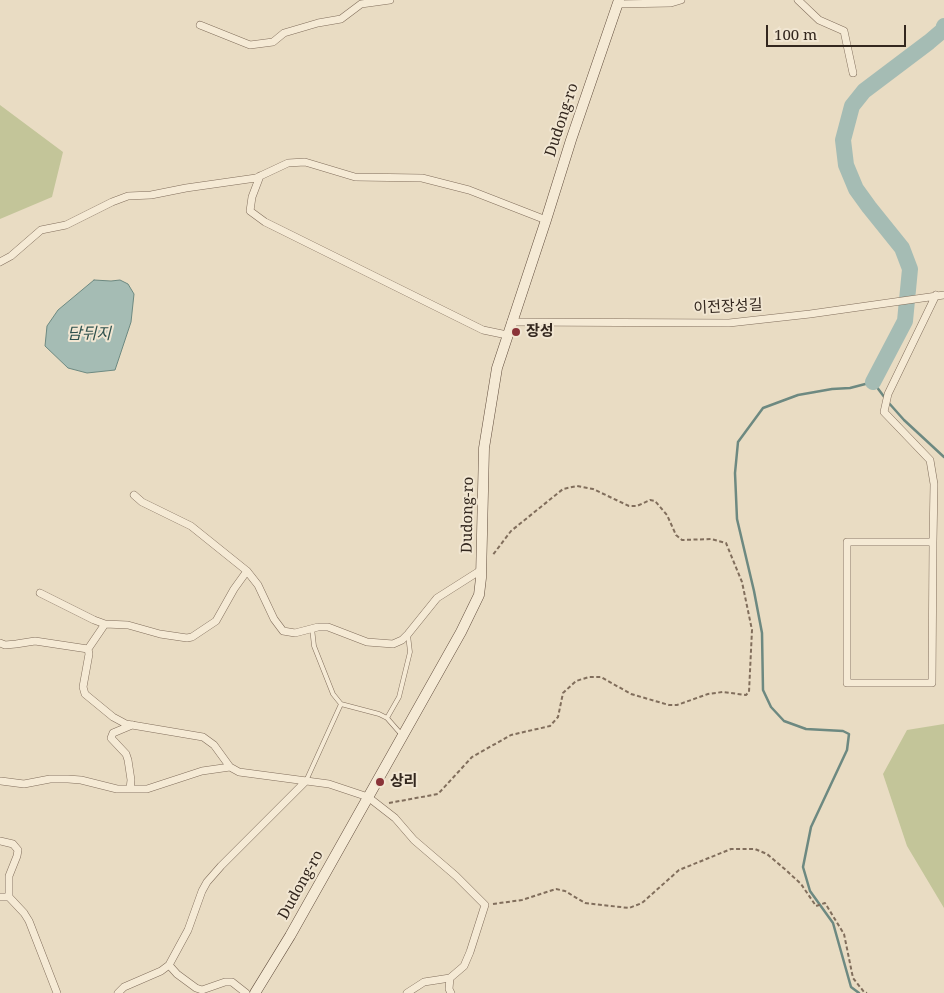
<!DOCTYPE html>
<meta charset="utf-8">
<style>
body{margin:0}
#map{position:relative;width:944px;height:993px;overflow:hidden;background:#e9dcc3;font-family:"Noto Serif",serif}
canvas{display:block}
.scale{position:absolute;left:766px;top:25px;width:140px;height:22px;box-sizing:border-box;border:2px solid #33271e;border-top:0;padding-left:6px;font-size:15px;line-height:18px;white-space:nowrap;color:#33271e;-webkit-text-stroke:4px #f1e6d2;paint-order:stroke}
</style>
<div id="map">
<canvas width="944" height="993"></canvas>
<div class="scale">100 m</div>
</div>
<script>
const g = document.querySelector('canvas').getContext('2d');
g.lineJoin = 'round';
function paint(path, color) { g.fillStyle = color; g.fill(path, 'evenodd'); }
const toPath = rows => new Path2D(rows.map(r => 'M' + r).join(''));
function strokePath(path, color, width, dash) { g.strokeStyle = color; g.lineWidth = width; g.lineCap = dash ? 'butt' : 'round'; g.setLineDash(dash || []); g.stroke(path); }
function label(font, color, halo, rows, align = 'center') {
  g.font = font + ' "Noto Serif","Noto Sans KR",serif'; g.lineWidth = 4; g.setLineDash([]); g.textBaseline = 'middle'; g.strokeStyle = halo; g.fillStyle = color; for (const [text, x, y, turn = 0] of rows) {
    g.save(); g.translate(x, y); g.rotate((+turn || 0) * Math.PI / 180); g.textAlign = isNaN(turn) ? turn : align; if (halo) g.strokeText(text, 0, 0); g.fillText(text, 0, 0); g.restore();
  }
}
paint(toPath([
 [0,105,63,152,52,197,0,219],
 [944,724,944,908,907,846,883,774,907,730]
]), '#c3c599');
const water = toPath([
 [94,280,111,281,120,280,128,284,134,294,131,322,115,370,87,373,68,368,45,346,47,326,58,310,94,280]
]);
paint(water, '#a5bcb4');
strokePath(water, '#6d8981', 1);
strokePath(toPath([
 [888,402,904,420,944,457],
 [859,993,851,987,833,923,810,891,803,867,811,827,847,750,849,734,843,731,806,729,784,721,771,707,763,690,762,633,754,591,737,519,735,473,738,442,763,408,798,395,832,389,850,388,873,382,885,398]
]), '#6d8981', 2.5);
strokePath(toPath([
 [873,382,905,321,910,269,902,248,869,207,856,189,846,165,843,140,852,106,864,91,929,42,943,30,944,26]
]), '#a5bcb4', 16);
const lane = toPath([
 [312,628,314,646,333,694,341,704,379,714,387,718,401,734],
 [387,718,399,697,410,652,408,635],
 [306,781,341,704]
]);
const street = toPath([
 [798,0,819,20,844,31,853,73],
 [617,4,671,3,681,0],
 [200,25,250,45,273,42,284,33,318,23,341,19,361,4,390,0],
 [260,176,252,197,250,211,265,222,483,330,507,335],
 [0,262,11,256,41,230,66,225,112,202,128,196,151,195,186,188,256,178,288,163,305,162,355,177,422,178,469,190,546,220],
 [511,322,729,323,810,314,944,295],
 [134,495,142,502,191,526,247,571,258,585,274,619,283,631,295,633,318,627,328,627,367,642,393,644,402,640,408,634,437,598,481,570],
 [933,542,847,542,847,683,932,683,933,542,934,484,930,460,884,412,888,394,936,295],
 [40,593,94,620,105,624,128,625,160,634,187,638,192,637,216,621,234,589,247,571],
 [0,643,5,645,16,644,35,641,88,649,89,654,83,687,85,694,113,717,126,724,203,737,214,745,230,767,239,772,329,784,368,797,395,818,414,840,456,876,485,905,470,952,464,966,450,978,424,982,407,993],
 [88,649,105,624],
 [1,781,24,784,50,779,68,779,81,780,117,789,147,789,202,771,230,767],
 [130,789,131,780,128,760,126,754,111,738,113,733,132,725],
 [0,841,13,844,18,850,17,856,9,876,9,897],
 [0,897,9,897,24,913,29,921,57,993],
 [450,978,449,989,451,993],
 [118,993,124,987,161,971,169,965],
 [246,993,232,982,225,982,202,990,196,988,177,974,169,965,188,930,202,891,207,882,221,866,306,781]
]);
const secondary = toPath([
 [255,993,290,936,461,632,479,595,481,578,484,448,497,368,546,220,571,140,619,0]
]);
strokePath(lane, '#816e5c', 5);
strokePath(street, '#816e5c', 8);
strokePath(secondary, '#634f3f', 11);
strokePath(toPath([
 [389,803,438,794,472,757,511,735,550,726,558,717,563,693,576,681,589,677,601,677,631,694,669,705,677,705,708,694,723,692,746,695,749,692,752,630,742,582,726,543,711,539,682,540,676,535,667,515,655,501,650,500,637,506,629,506,593,489,577,486,563,489,511,531,492,556],
 [493,904,522,900,556,889,565,891,585,903,629,908,642,903,679,870,731,849,755,849,767,854,787,871,801,884,816,906,825,903,844,934,853,978,864,992,867,993]
]), '#816e5c', 2, [4, 2.5]);
strokePath(lane, '#f5ead5', 4);
strokePath(street, '#f5ead5', 7);
strokePath(secondary, '#f5ead5', 10);
for (const [x, y, r, color] of [
 [516,332,5,"#8a3338"],
 [380,782,5,"#8a3338"]
]) { const dot = new Path2D(); dot.arc(x, y, r, 0, 2 * Math.PI); g.fillStyle = color; g.fill(dot); strokePath(dot, '#f1e6d2', 2); }
label('15px', '#33271e', '#f1e6d2', [
 ["Dudong-ro",562,120,-72],
 ["이전장성길",728,307,-3],
 ["Dudong-ro",468,515,-89],
 ["Dudong-ro",301,885,-61]
]);
label('bold 15px', '#33271e', '#f1e6d2', [
 ["장성",526,332],
 ["상리",390,782]
], 'left');
label('italic 16px', '#2f514d', '#f1e6d2', [
 ["담뒤지",89,334]
]);
</script>
